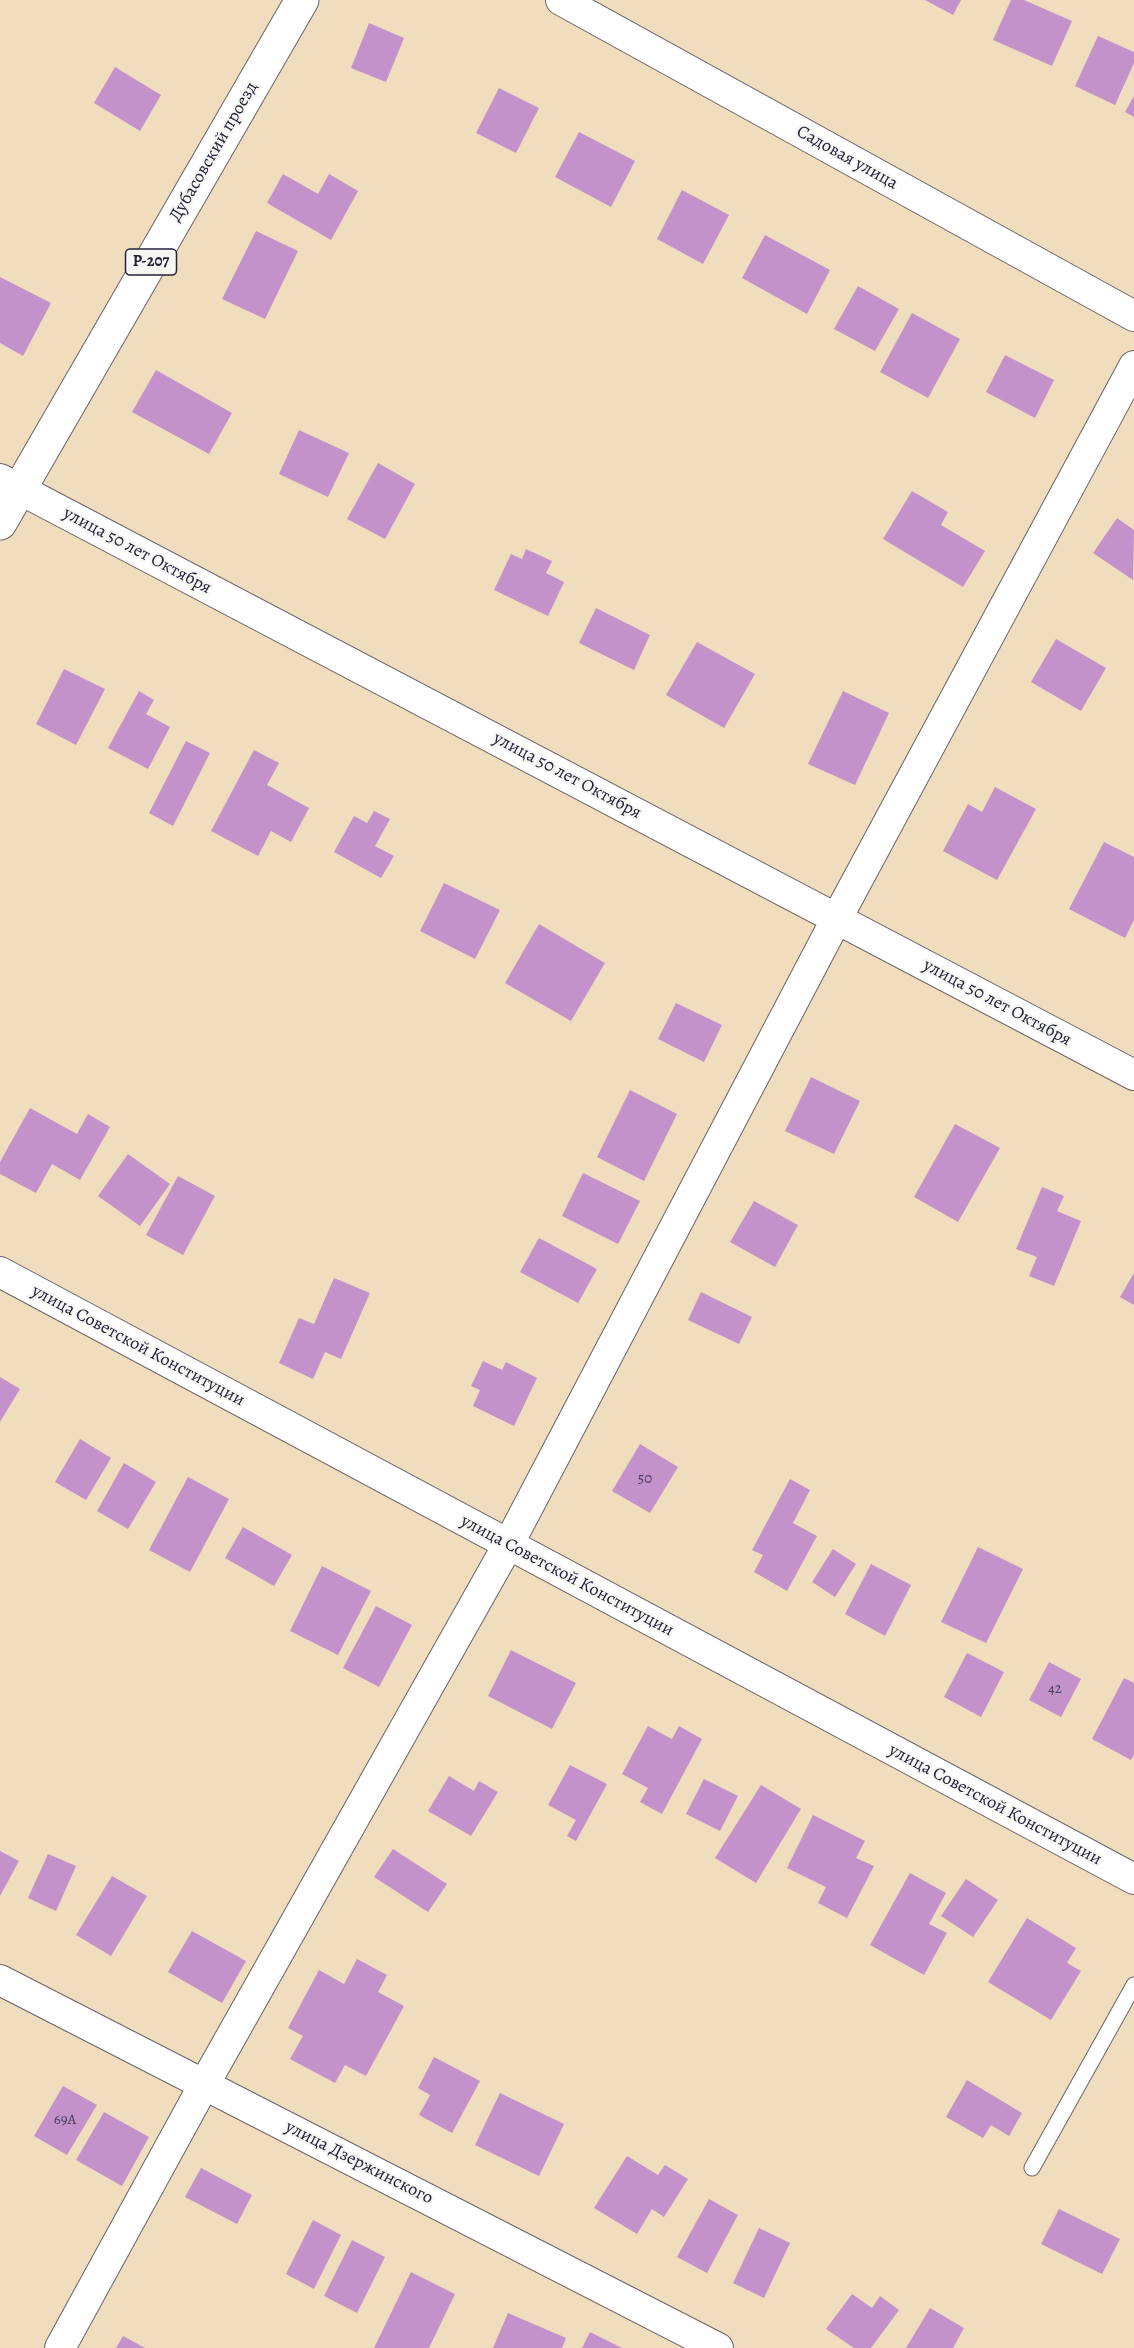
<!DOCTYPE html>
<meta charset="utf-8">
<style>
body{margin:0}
canvas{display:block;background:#f0ddbe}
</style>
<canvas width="1134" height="2348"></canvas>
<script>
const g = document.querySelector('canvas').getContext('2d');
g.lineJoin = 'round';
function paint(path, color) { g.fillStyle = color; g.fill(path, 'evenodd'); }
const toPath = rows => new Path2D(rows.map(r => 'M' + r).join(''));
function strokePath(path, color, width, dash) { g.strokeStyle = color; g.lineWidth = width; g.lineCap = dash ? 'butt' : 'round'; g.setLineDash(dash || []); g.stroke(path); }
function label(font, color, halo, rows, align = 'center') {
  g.font = font + ' Alegreya,serif'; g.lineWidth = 4.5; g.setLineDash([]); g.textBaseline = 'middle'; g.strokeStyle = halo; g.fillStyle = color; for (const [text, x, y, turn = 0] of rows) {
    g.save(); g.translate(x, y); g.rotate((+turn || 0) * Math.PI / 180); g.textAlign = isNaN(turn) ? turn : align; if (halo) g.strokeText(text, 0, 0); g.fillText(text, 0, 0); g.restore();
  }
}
paint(toPath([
 [925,0,961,0,953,15],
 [1011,0,1024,0,1072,21,1052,66,993,40],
 [369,23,404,38,386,82,351,68],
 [1098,36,1134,52,1134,63,1115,105,1075,86],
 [115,67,161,95,140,131,94,103],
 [499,88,539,108,516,153,476,133],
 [1134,96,1134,117,1125,112],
 [579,132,635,161,611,207,555,177],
 [283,174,318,194,329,174,358,191,331,240,267,203],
 [682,190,729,215,703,264,657,239],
 [256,231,298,251,265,319,222,299],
 [765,235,830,270,807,314,742,278],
 [0,277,51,303,23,356,0,343],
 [858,286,899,309,875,351,834,329],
 [912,313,960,339,928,398,880,372],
 [1005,355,1054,380,1035,418,986,392],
 [156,370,232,413,209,454,132,412],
 [299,430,349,453,328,497,279,474],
 [378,463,415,484,385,539,347,519],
 [912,491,948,512,941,525,985,551,963,587,883,539],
 [1117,518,1134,530,1133,580,1093,553],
 [526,549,552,561,546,573,564,582,548,616,494,590,511,554,522,559],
 [596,608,650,635,634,670,579,643],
 [1056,639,1106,668,1081,711,1031,682],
 [697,642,755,674,724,728,666,695],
 [64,669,105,689,76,745,36,724],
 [139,691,154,700,146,714,170,727,148,769,108,748],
 [843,691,889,713,855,785,808,764],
 [186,741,210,753,173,826,149,813],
 [254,750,279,763,267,785,309,808,291,842,271,831,258,856,211,831],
 [995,787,1036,809,997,880,943,851,968,804,982,812],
 [374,811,390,819,375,846,394,856,381,878,334,852,354,816,367,823],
 [1104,842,1134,857,1134,920,1125,938,1069,909],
 [444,883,500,910,475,959,420,931],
 [539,924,605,963,571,1021,505,983],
 [676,1003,722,1025,704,1062,658,1039],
 [811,1077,860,1101,834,1154,785,1131],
 [630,1090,677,1114,644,1181,597,1157],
 [30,1108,77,1134,88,1114,110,1127,80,1180,52,1164,36,1193,0,1174,0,1162],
 [955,1124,1000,1148,958,1222,914,1197],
 [128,1154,170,1184,140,1226,98,1196],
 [583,1173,640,1201,618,1244,562,1216],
 [178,1176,215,1196,183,1255,146,1235],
 [1042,1187,1064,1196,1057,1211,1081,1221,1054,1286,1029,1276,1037,1257,1016,1249],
 [754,1201,798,1225,775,1267,730,1242],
 [539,1238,597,1269,578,1303,520,1272],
 [1134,1273,1134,1305,1120,1297],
 [334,1278,370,1293,341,1359,325,1352,313,1379,279,1363,299,1318,314,1324],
 [701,1292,752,1317,739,1344,688,1320],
 [483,1361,502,1370,506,1362,537,1378,514,1426,473,1406,480,1390,471,1386],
 [0,1377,20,1389,0,1422],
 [80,1439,111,1458,86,1500,55,1482],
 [640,1444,678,1467,650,1513,612,1491],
 [124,1463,156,1482,128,1529,97,1511],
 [188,1477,229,1499,190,1572,149,1550],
 [790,1479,810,1490,793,1523,817,1536,787,1591,754,1572,763,1555,752,1550],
 [243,1527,292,1555,274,1586,225,1558],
 [978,1547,1023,1569,986,1643,941,1622],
 [833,1549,856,1564,835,1597,812,1582],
 [871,1564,911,1585,885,1636,845,1614],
 [322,1566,371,1591,338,1655,290,1631],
 [376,1606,412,1625,379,1687,343,1668],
 [511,1650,576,1683,552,1729,488,1696],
 [967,1653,1004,1672,981,1717,944,1697],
 [1049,1662,1081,1679,1061,1717,1029,1700],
 [1124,1678,1134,1683,1134,1754,1131,1760,1092,1739],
 [648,1726,672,1739,679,1726,702,1739,662,1814,640,1802,648,1788,622,1774],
 [570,1765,607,1784,576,1841,567,1836,576,1820,548,1805],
 [449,1776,474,1791,479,1781,498,1792,471,1836,428,1811],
 [704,1779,738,1796,720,1831,686,1814],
 [761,1785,801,1809,756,1883,715,1858],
 [813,1815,865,1841,856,1858,874,1866,847,1918,818,1903,826,1887,787,1868],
 [393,1849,447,1884,428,1912,374,1877],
 [0,1851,19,1861,0,1896],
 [48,1854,76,1866,56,1911,28,1898],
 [910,1873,946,1893,929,1924,947,1933,924,1975,870,1945],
 [112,1876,147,1896,111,1956,76,1935],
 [966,1879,998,1900,973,1937,941,1916],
 [1027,1918,1076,1948,1067,1963,1081,1971,1051,2020,988,1982],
 [192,1931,246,1961,222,2003,168,1972],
 [357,1959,387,1975,378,1992,404,2006,366,2076,345,2065,335,2083,290,2059,303,2036,288,2028,319,1970,344,1984],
 [434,2057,480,2081,452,2133,419,2115,430,2095,418,2088],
 [967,2080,1022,2113,1009,2136,991,2125,983,2138,946,2117],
 [63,2086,97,2105,67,2155,34,2136],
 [500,2093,564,2124,539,2176,475,2145],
 [104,2112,149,2137,122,2186,76,2160],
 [627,2156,658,2175,665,2165,688,2179,664,2217,652,2209,637,2234,594,2208],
 [201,2168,252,2195,237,2224,185,2197],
 [709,2199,738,2215,707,2273,677,2257],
 [1059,2209,1120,2239,1102,2274,1041,2244],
 [313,2220,341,2235,314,2289,286,2274],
 [759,2228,790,2243,764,2298,733,2283],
 [352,2240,385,2257,357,2313,324,2296],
 [411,2272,455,2294,429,2348,374,2348],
 [852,2294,872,2308,880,2296,899,2310,871,2348,854,2348,826,2329],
 [930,2308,964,2328,953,2348,906,2348],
 [508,2313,566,2338,562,2348,493,2348],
 [590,2332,622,2348,582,2348],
 [123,2336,145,2348,116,2348]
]), '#c392ca');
const service = toPath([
 [1032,2168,1134,1985]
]);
const minor = toPath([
 [561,0,1134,316],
 [0,479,1134,1075],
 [0,1272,1134,1879],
 [0,1980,718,2348],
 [60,2348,205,2083,508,1545,837,918,1134,366]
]);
const primary = toPath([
 [0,523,302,0]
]);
strokePath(service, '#6a6369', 17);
strokePath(minor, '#6a6369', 32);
strokePath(primary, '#6a6369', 35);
strokePath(service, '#fff', 15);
strokePath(minor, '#fff', 30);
strokePath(primary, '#fff', 33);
label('15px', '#4a3e5f', null, [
 ["50",645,1479],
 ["42",1055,1689],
 ["69А",65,2120]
]);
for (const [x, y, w] of [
 [151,262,51]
]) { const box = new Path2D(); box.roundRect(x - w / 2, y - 13, w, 26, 4.5); g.fillStyle = '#f6f6f2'; g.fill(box); strokePath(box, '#22223b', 1.5); }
label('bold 16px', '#22223b', null, [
 ["Р-207",151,262]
]);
label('18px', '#22223b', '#f6f6f2', [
 ["Дубасовский проезд",214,152,-60],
 ["Садовая улица",847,158,29],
 ["улица 50 лет Октября",137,551,28],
 ["улица 50 лет Октября",567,776,28],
 ["улица 50 лет Октября",997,1003,28],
 ["улица Советской Конституции",138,1346,28],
 ["улица Советской Конституции",567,1576,28],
 ["улица Советской Конституции",995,1805,28],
 ["улица Дзержинского",359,2163,27]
]);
</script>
